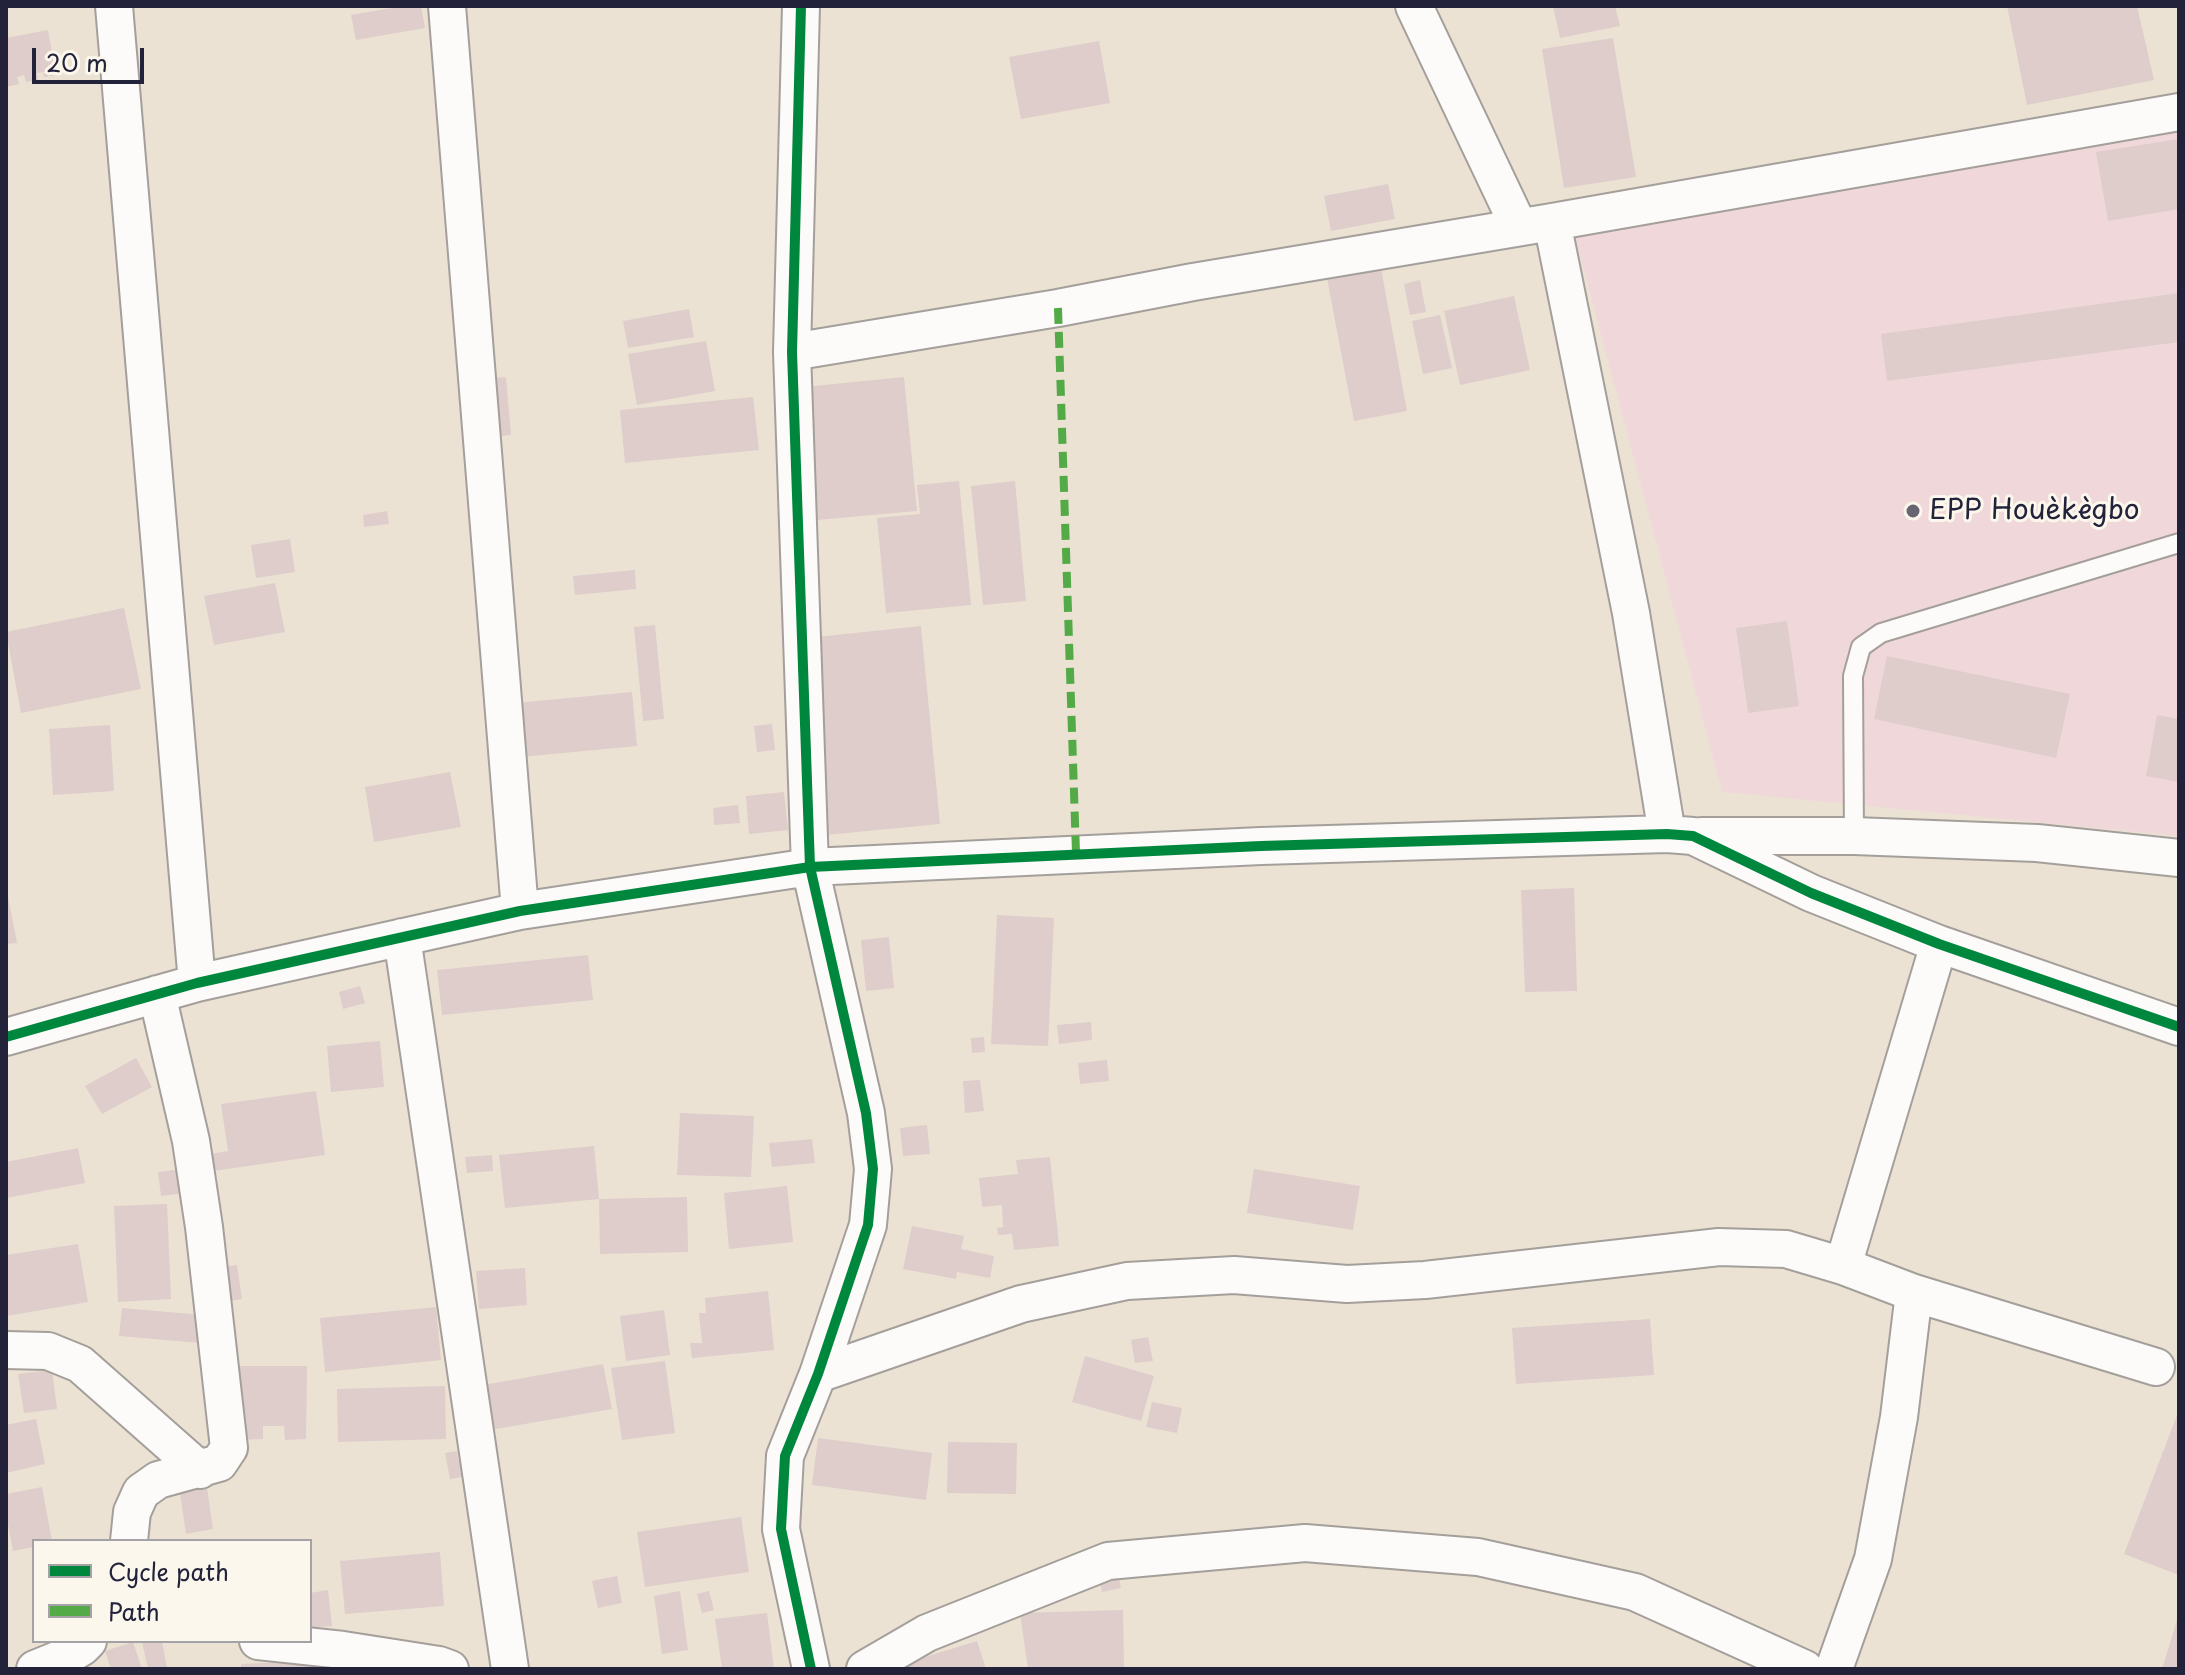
<!DOCTYPE html>
<meta charset="utf-8">
<style>
body{margin:0}
#map{position:relative;width:2185px;height:1675px;overflow:hidden;background:#ebe2d4;font-family:"Playpen Sans",sans-serif}
canvas{display:block}
.frame{position:absolute;inset:0;border:8px solid #22223b;pointer-events:none}
.legend{position:absolute;left:32px;top:1539px;width:280px;height:104px;box-sizing:border-box;background:#fbf7ec;border:2px solid #a4a2a5;margin:0;padding:10px 14px;list-style:none;font-size:24px;color:#22223b}
.legend li{display:flex;align-items:center;gap:16px;height:40px}
.legend b{width:40px;border:2px solid #a4a2a5}
.scale{position:absolute;left:32px;top:48px;width:112px;height:36px;box-sizing:border-box;border:4px solid #22223b;border-top:0;padding-left:10px;font-size:24px;line-height:28px;white-space:nowrap;color:#22223b;-webkit-text-stroke:6px #fbf7ec;paint-order:stroke}
</style>
<div id="map">
<canvas width="2185" height="1675"></canvas>
<div class="frame"></div>
<ul class="legend">
<li><b style="height:10px;background:#00873e"></b>Cycle path</li>
<li><b style="height:10px;background:#53aa46"></b>Path</li>
</ul>
<div class="scale">20 m</div>
</div>
<script>
const g = document.querySelector('canvas').getContext('2d');
g.lineJoin = 'round';
function paint(path, color) { g.fillStyle = color; g.fill(path, 'evenodd'); }
const toPath = rows => new Path2D(rows.map(r => 'M' + r).join(''));
function strokePath(path, color, width, dash) { g.strokeStyle = color; g.lineWidth = width; g.lineCap = dash ? 'butt' : 'round'; g.setLineDash(dash || []); g.stroke(path); }
function label(font, color, halo, rows, align = 'center') {
  g.font = font + ' "Playpen Sans",sans-serif'; g.lineWidth = 6; g.setLineDash([]); g.textBaseline = 'middle'; g.strokeStyle = halo; g.fillStyle = color; for (const [text, x, y, turn = 0] of rows) {
    g.save(); g.translate(x, y); g.rotate((+turn || 0) * Math.PI / 180); g.textAlign = isNaN(turn) ? turn : align; if (halo) g.strokeText(text, 0, 0); g.fillText(text, 0, 0); g.restore();
  }
}
paint(toPath([
 [2179,116,2179,836,1722,792,1573,229]
]), '#f0d8da');
paint(toPath([
 [404,6,421,6,425,28,356,40,351,15],
 [1553,6,1615,6,1620,26,1560,38],
 [2007,6,2137,6,2154,80,2027,105],
 [48,30,56,75,44,77,43,72,37,73,38,80,26,82,24,75,17,77,19,84,6,87,6,38],
 [1613,38,1636,177,1564,188,1542,49],
 [1099,41,1110,103,1021,119,1009,57],
 [2179,139,2179,209,2108,221,2096,152],
 [1388,184,1395,219,1331,231,1324,196],
 [1381,268,1407,411,1354,421,1327,278],
 [1420,280,1426,312,1410,315,1404,284],
 [2179,293,2179,342,1887,381,1881,334],
 [1514,296,1530,370,1460,385,1444,311],
 [689,309,694,337,628,348,623,321],
 [1440,315,1452,368,1423,374,1412,321],
 [706,341,715,391,637,405,628,354],
 [506,377,511,435,490,437,485,379],
 [904,377,917,511,817,520,804,387],
 [753,397,759,450,625,463,620,410],
 [959,481,971,605,886,613,877,518,920,514,917,485],
 [1015,481,1026,601,983,605,971,486],
 [387,511,389,524,364,527,363,515],
 [290,539,295,572,256,578,251,545],
 [635,570,636,589,575,595,573,576],
 [275,583,285,632,214,645,204,596],
 [124,608,141,689,21,713,6,632],
 [1787,621,1799,706,1748,713,1736,628],
 [655,625,664,719,643,721,634,627],
 [921,626,940,824,826,835,807,638],
 [1887,656,2070,694,2056,758,1874,719],
 [632,692,637,746,521,757,516,703],
 [2157,715,2179,719,2179,782,2146,776],
 [772,724,775,750,757,752,754,726],
 [110,725,114,791,53,795,49,729],
 [450,772,461,827,374,842,365,787],
 [784,792,788,830,749,834,746,796],
 [738,805,740,823,714,825,713,808],
 [6,886,17,943,6,944],
 [1574,888,1577,991,1525,992,1521,890],
 [997,915,1054,918,1048,1046,991,1044],
 [889,937,894,988,866,991,861,940],
 [588,955,593,1000,442,1015,437,970],
 [360,986,365,1003,343,1009,339,992],
 [1091,1022,1092,1040,1059,1044,1057,1025],
 [984,1037,985,1052,972,1053,971,1038],
 [380,1041,384,1087,331,1092,327,1046],
 [136,1058,152,1087,102,1114,85,1086],
 [1107,1060,1109,1081,1080,1084,1078,1063],
 [980,1080,984,1111,965,1113,963,1081],
 [316,1091,325,1155,213,1171,211,1154,228,1151,221,1104],
 [680,1113,754,1116,751,1177,677,1175],
 [927,1125,930,1154,903,1156,900,1128],
 [812,1139,815,1163,772,1167,769,1143],
 [594,1146,599,1199,505,1208,499,1155],
 [78,1148,85,1183,6,1198,6,1162],
 [492,1155,493,1171,467,1173,465,1157],
 [1050,1157,1059,1246,1014,1250,1012,1234,998,1235,997,1228,1003,1227,1002,1205,982,1207,979,1178,1018,1174,1016,1160],
 [182,1169,185,1193,161,1196,158,1172],
 [1254,1169,1360,1186,1353,1230,1247,1213],
 [787,1186,793,1242,729,1249,724,1193],
 [687,1197,688,1252,600,1254,599,1199],
 [167,1204,171,1299,118,1302,114,1206],
 [912,1226,964,1236,961,1249,994,1256,990,1278,957,1272,956,1279,903,1269],
 [78,1244,88,1302,7,1316,6,1255],
 [237,1265,242,1299,218,1303,213,1268],
 [525,1268,527,1305,479,1309,476,1271],
 [768,1291,774,1350,692,1358,690,1343,702,1343,699,1313,706,1313,705,1298],
 [436,1307,441,1360,325,1372,320,1318],
 [122,1308,203,1315,201,1343,119,1336],
 [664,1310,670,1355,626,1361,620,1316],
 [1650,1319,1654,1375,1516,1384,1512,1328],
 [1148,1337,1153,1361,1135,1363,1131,1340],
 [1085,1356,1154,1376,1141,1421,1072,1402],
 [665,1361,675,1433,622,1440,611,1368],
 [603,1364,612,1409,490,1430,483,1385],
 [237,1366,307,1366,306,1439,285,1440,284,1426,263,1426,263,1439,237,1440],
 [52,1370,57,1409,24,1413,18,1374],
 [445,1386,446,1439,338,1442,337,1389],
 [1152,1402,1182,1408,1177,1433,1146,1427],
 [2179,1410,2179,1575,2124,1554],
 [36,1419,45,1464,6,1473,6,1425],
 [818,1438,932,1453,926,1500,812,1485],
 [948,1442,1017,1443,1016,1494,947,1493],
 [457,1451,462,1477,450,1479,445,1453],
 [206,1481,213,1529,186,1534,179,1485],
 [42,1487,52,1541,34,1541,34,1547,13,1551,6,1514,6,1494],
 [741,1517,749,1572,645,1587,637,1532],
 [440,1552,444,1606,345,1614,340,1561],
 [1116,1565,1121,1588,1102,1592,1098,1569],
 [617,1576,622,1603,598,1608,592,1581],
 [328,1590,332,1626,310,1628,310,1593],
 [680,1591,688,1650,662,1654,654,1596],
 [709,1591,714,1610,702,1613,697,1594],
 [1123,1610,1124,1669,1028,1669,1020,1613],
 [767,1613,774,1669,722,1669,715,1619],
 [2178,1617,2179,1669,2162,1669],
 [162,1641,167,1668,148,1669,142,1642],
 [977,1641,986,1669,897,1669,896,1666],
 [133,1642,142,1669,111,1669,105,1651],
 [332,1660,332,1669,241,1669,241,1664]
]), '#decdcb');
const service = toPath([
 [1854,836,1853,676,1861,647,1881,633,2179,543]
]);
const minor = toPath([
 [114,6,197,983],
 [447,6,520,911],
 [801,6,792,352,810,867,866,1113,873,1169,868,1225,818,1374,785,1456,781,1529,811,1669],
 [1414,6,1519,227],
 [1552,222,1631,613,1667,834],
 [792,352,1058,308,1193,282,1552,222,2179,112],
 [1701,836,1854,836,2037,843,2179,858],
 [402,937,510,1669],
 [6,1037,197,983,520,911,810,867,1261,846,1667,834,1693,836,1811,893,1939,944,2179,1027],
 [1843,1266,1939,944],
 [6,1350,48,1351,80,1364,200,1470],
 [818,1374,1021,1304,1127,1281,1234,1275,1347,1284,1425,1280,1719,1247,1786,1249,1843,1266,1914,1293,2156,1367],
 [129,1541,132,1512,141,1492,158,1480,219,1463,229,1448,204,1227,191,1141,157,994],
 [258,1641,343,1650,439,1665,450,1669],
 [35,1669,67,1656,82,1647,88,1641],
 [865,1669,927,1633,1108,1561,1305,1543,1478,1557,1635,1592,1805,1669],
 [1834,1669,1873,1559,1899,1417,1914,1293]
]);
strokePath(service, '#a49f9a', 22);
strokePath(minor, '#a49f9a', 40);
strokePath(service, '#fcfbf9', 18);
strokePath(minor, '#fcfbf9', 36);
strokePath(toPath([
 [1058,308,1076,853]
]), '#53aa46', 8, [16, 8]);
strokePath(toPath([
 [801,6,792,352,810,867,866,1113,873,1169,868,1225,818,1374,785,1456,781,1529,811,1669],
 [6,1037,197,983,520,911,810,867,1261,846,1667,834,1693,836,1811,893,1939,944,2179,1027]
]), '#00873e', 10);
for (const [x, y, r, color] of [
 [1913,511,8,"#686571"]
]) { const dot = new Path2D(); dot.arc(x, y, r, 0, 2 * Math.PI); g.fillStyle = color; g.fill(dot); strokePath(dot, '#fbf7ec', 3); }
label('28px', '#22223b', '#fbf7ec', [
 ["EPP Houèkègbo",1929,511]
], 'left');
</script>
